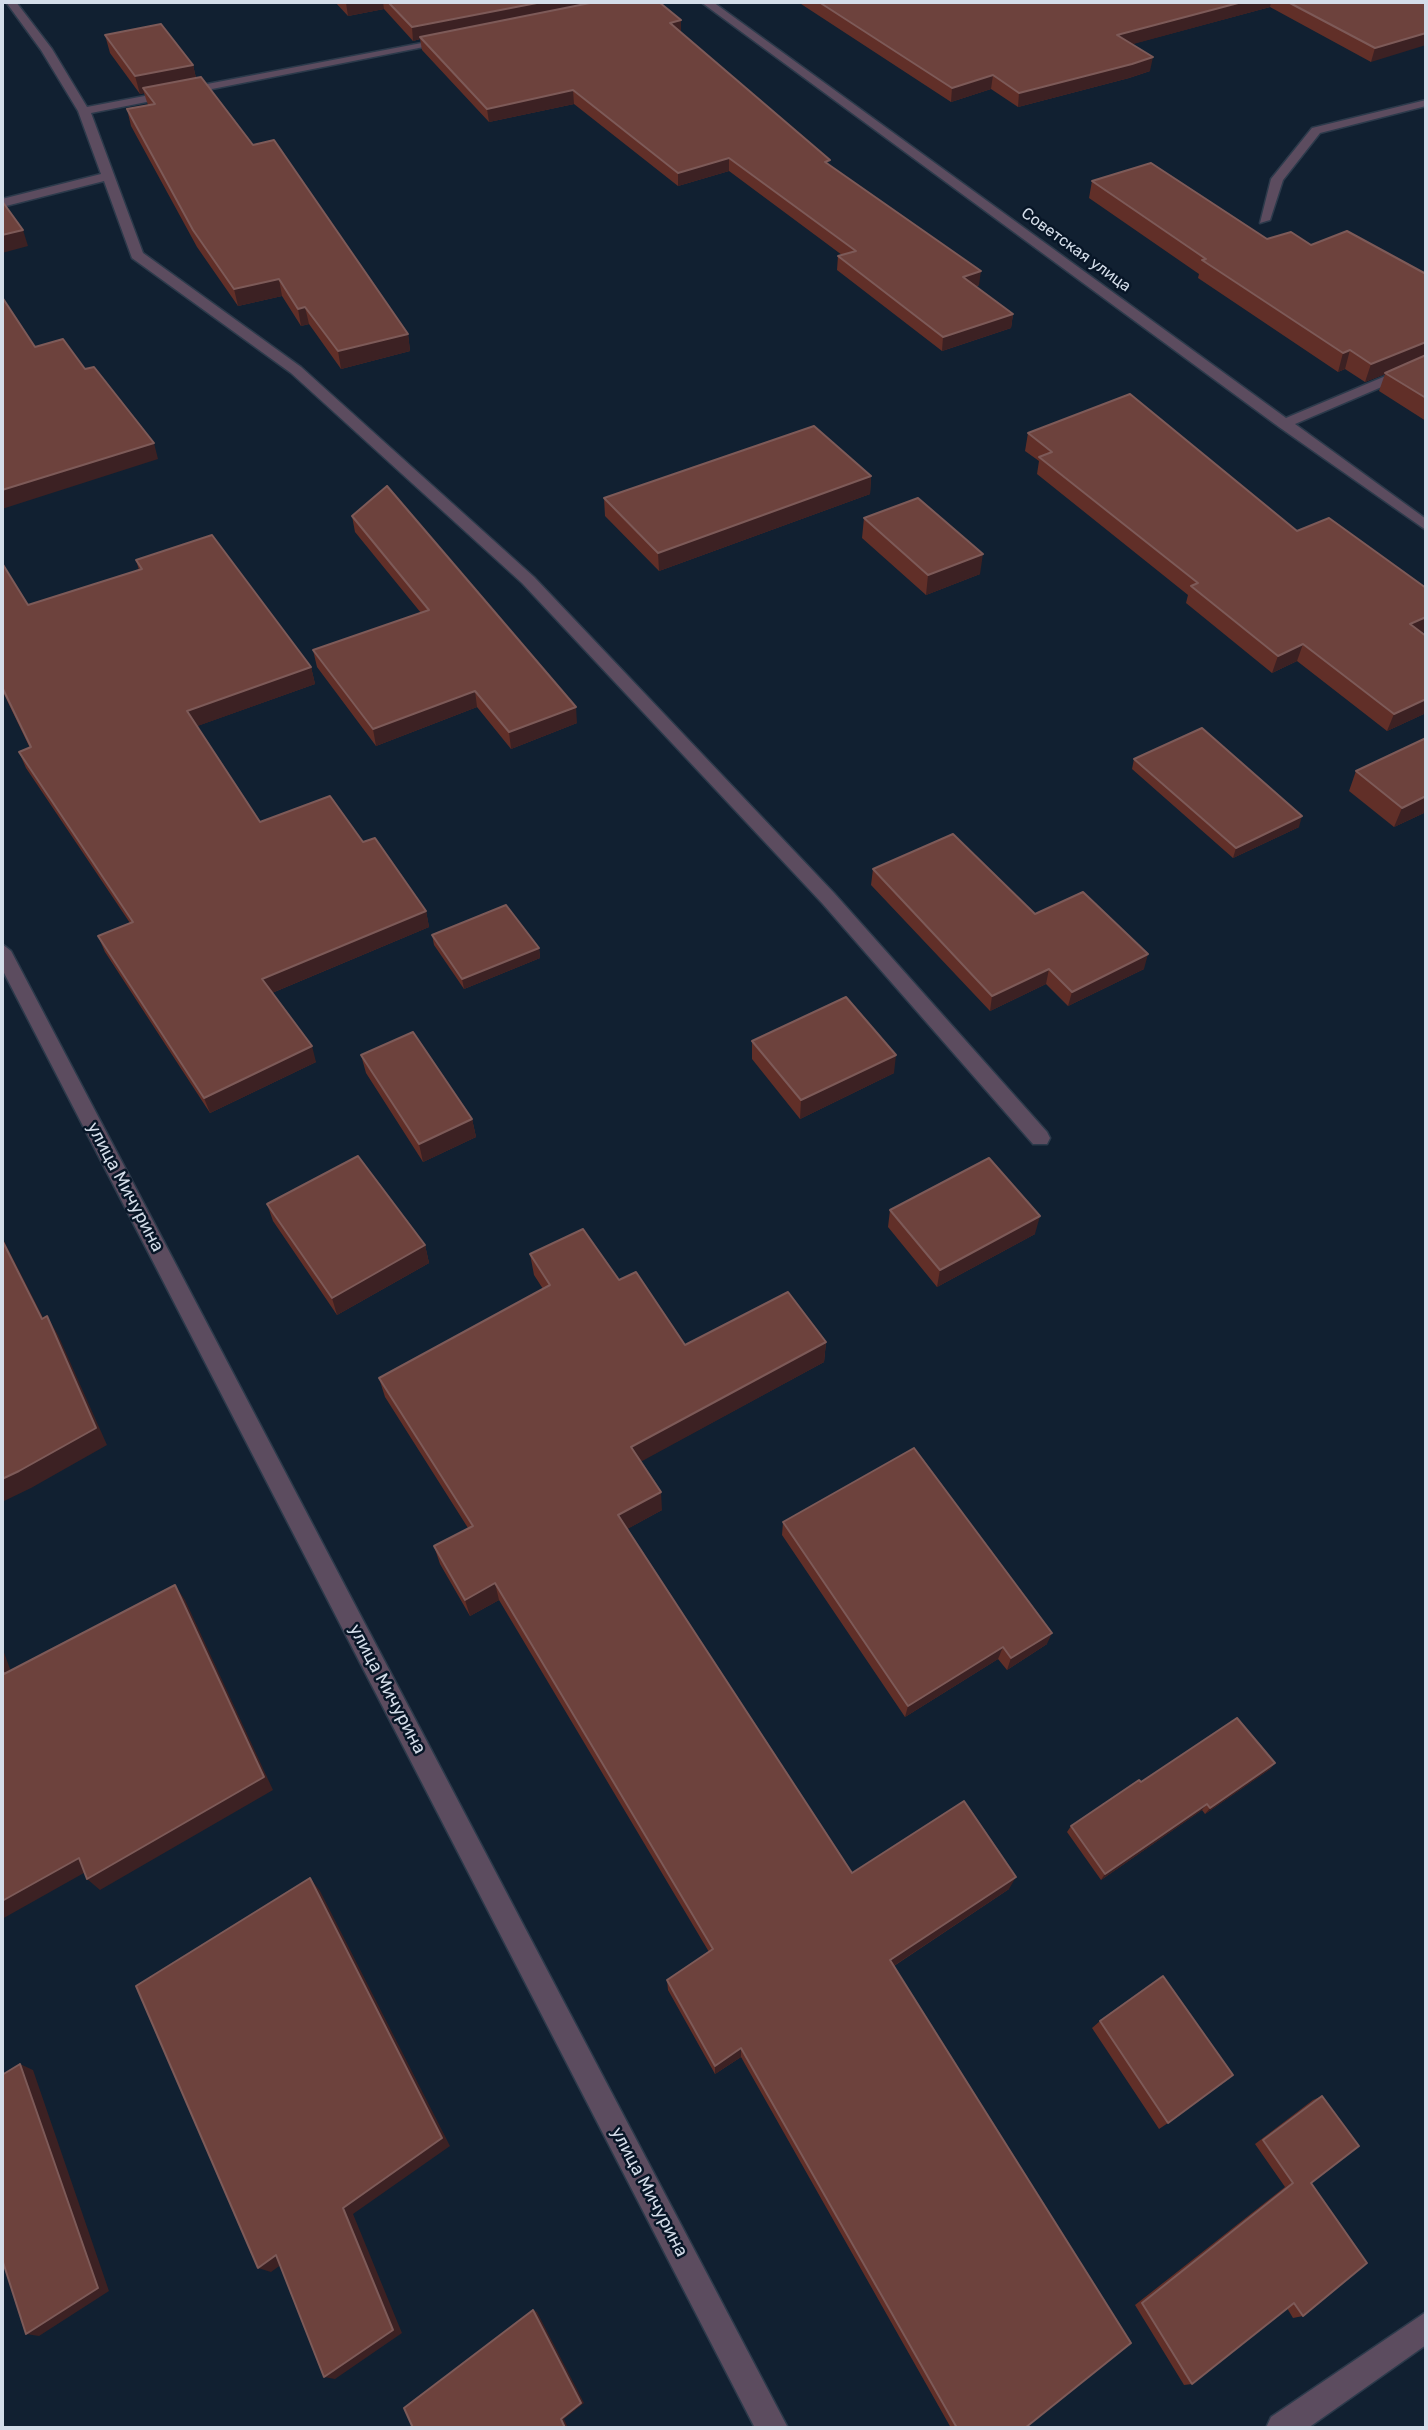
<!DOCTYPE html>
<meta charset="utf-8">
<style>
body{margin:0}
#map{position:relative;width:1428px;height:2430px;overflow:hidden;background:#112031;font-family:Rubik,sans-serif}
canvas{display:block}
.frame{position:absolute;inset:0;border:4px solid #d4dde9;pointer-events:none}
</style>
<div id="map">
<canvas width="1428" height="2430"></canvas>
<div class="frame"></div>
</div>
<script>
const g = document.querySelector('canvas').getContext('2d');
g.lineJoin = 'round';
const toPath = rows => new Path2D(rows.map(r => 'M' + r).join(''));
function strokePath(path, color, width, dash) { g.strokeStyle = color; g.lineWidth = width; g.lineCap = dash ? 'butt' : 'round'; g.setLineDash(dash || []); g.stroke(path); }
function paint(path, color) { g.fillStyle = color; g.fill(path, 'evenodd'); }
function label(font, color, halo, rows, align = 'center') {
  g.font = font + ' Rubik,sans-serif'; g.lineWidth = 5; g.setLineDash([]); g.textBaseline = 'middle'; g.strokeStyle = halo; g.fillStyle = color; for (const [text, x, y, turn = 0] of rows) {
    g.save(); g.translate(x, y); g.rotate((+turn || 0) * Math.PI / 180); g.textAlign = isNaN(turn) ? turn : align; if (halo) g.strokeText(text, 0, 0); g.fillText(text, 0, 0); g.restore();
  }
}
const minor = toPath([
 [6,2,16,2,52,49,87,107,453,37,454,39,449,42,91,113,143,253,301,367,534,577,834,893,1047,1132,1050,1138,1047,1144,1033,1144,822,903,522,583,291,373,132,258,104,181,2,207,2,199,101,174,78,111,41,50,6,2],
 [701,2,713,2,1286,418,1426,359,1426,368,1295,424,1426,519,1426,530,1279,427,701,2],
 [1426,100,1426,106,1320,133,1283,180,1270,220,1260,223,1271,179,1312,128,1426,100],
 [2,944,11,951,788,2428,755,2428,2,969,2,944],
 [1426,2312,1426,2345,1308,2428,1266,2428,1271,2417,1426,2312]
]);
strokePath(minor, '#2c3a4b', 3);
paint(minor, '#5c4c5f');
paint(toPath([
 [335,2,659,2,681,33,830,165,979,285,975,287,1013,314,1011,328,942,351,837,270,838,256,842,255,729,171,678,186,574,104,489,122,422,50,420,39,413,41,384,9,348,16],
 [798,2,1426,2,1371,62,1270,7,1132,44,1150,71,1129,78,1018,107,991,89,951,102],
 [105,35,193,65,196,78,253,145,408,334,410,351,341,369,309,324,301,326,282,296,238,306,197,247,131,126,127,109,148,105,144,93,140,94,110,53],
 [1092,181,1267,239,1311,245,1426,274,1426,421,1379,391,1385,374,1365,382,1345,369,1338,372,1198,278,1199,274,1089,198],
 [1028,433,1297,531,1426,588,1426,631,1422,633,1426,636,1426,713,1387,731,1297,661,1272,673,1186,603,1188,595,1037,474,1039,461,1025,451],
 [871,476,870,494,659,571,605,516,604,498],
 [352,516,577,723,511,749,477,707,376,746,317,667,313,650,421,613,355,532],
 [864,518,980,574,926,595,862,538],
 [136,560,311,667,315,684,197,726,260,822,363,842,426,911,429,927,272,993,316,1062,210,1113,105,952,98,936,130,923,26,768,19,752,30,748,2,690,2,563,28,605,139,570],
 [1426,738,1426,812,1394,827,1349,791,1356,771],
 [1134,759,1299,827,1233,858,1132,769],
 [873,869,1035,914,1144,969,1068,1006,1046,984,990,1011,871,885],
 [432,935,539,948,540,958,464,989,434,945],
 [752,1041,894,1073,800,1119,752,1059],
 [361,1055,472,1119,476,1137,423,1162,366,1073],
 [267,1204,425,1245,429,1263,337,1315,273,1221],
 [890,1210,1035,1234,937,1287,888,1227],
 [530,1254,619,1280,685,1345,826,1342,824,1362,641,1461,662,1510,627,1529,852,1873,1009,1889,894,1966,1025,2428,951,2428,741,2057,715,2074,668,1990,667,1980,709,1952,499,1600,470,1616,440,1564,434,1546,468,1528,385,1397,379,1378,543,1289,534,1275],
 [783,1522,1047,1644,1007,1670,998,1659,905,1717,782,1535],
 [1275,1763,1270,1769,1205,1814,1202,1810,1101,1880,1067,1832,1071,1826,1141,1782],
 [1100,2021,1168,2123,1159,2129,1092,2028],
 [1322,2096,1311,2183,1303,2316,1293,2318,1287,2308,1192,2384,1184,2385,1135,2305,1285,2187,1255,2144,1313,2100]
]), '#612f28');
paint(toPath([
 [351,2,383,2,384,9,348,16,346,3],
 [542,2,614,2,420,37,420,39,413,41,412,27],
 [1242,2,1271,2,1270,7,1115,49,1117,35],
 [681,20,681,33,670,23],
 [1426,33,1426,45,1371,62,1375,48],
 [1153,57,1150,71,1129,78,1018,107,1019,93],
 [193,65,197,83,143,88,144,93,140,94,135,76],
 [993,75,991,89,951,102,952,88],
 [573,90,574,104,489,122,487,109],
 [729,158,729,171,678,186,678,173],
 [23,230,28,246,2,253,2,235],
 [981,271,979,285,961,291,963,277],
 [279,279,282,296,238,306,234,289],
 [305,307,309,324,301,326,298,309],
 [1013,314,1011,328,942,351,943,337],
 [408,334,410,351,341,369,338,351],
 [1426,342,1426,358,1385,373,1385,374,1365,382,1371,364],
 [1350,350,1345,369,1338,372,1343,353],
 [154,443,158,459,2,509,2,490],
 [871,476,870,494,659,571,658,553],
 [983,554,980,574,926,595,928,575],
 [1426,617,1426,631,1403,641,1410,624],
 [1303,644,1297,661,1272,673,1278,656],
 [311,667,315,684,192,728,187,711],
 [475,691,477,707,376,746,373,729],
 [1426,699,1426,713,1387,731,1394,714],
 [576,707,577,723,511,749,509,732],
 [1426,796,1426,812,1394,827,1402,808],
 [1302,816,1299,827,1233,858,1236,848],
 [426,911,429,927,267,995,262,979],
 [539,948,540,958,464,989,462,979],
 [1148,954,1144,969,1068,1006,1072,992],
 [1049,969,1046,984,990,1011,992,996],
 [312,1046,316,1062,210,1113,204,1098],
 [896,1055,894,1073,800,1119,801,1100],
 [472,1119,476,1137,423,1162,419,1144],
 [1040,1216,1035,1234,937,1287,940,1270],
 [2,1237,53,1337,42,1319,2,1240],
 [425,1245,429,1263,337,1315,332,1298],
 [47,1316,58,1335,107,1445,31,1488,2,1502,2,1479],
 [826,1342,824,1362,633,1466,631,1447],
 [661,1492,662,1510,620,1533,618,1515],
 [495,1583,499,1600,470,1616,465,1600],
 [175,1585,185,1600,273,1790,100,1890,87,1879],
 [1052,1633,1047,1644,1007,1670,1011,1658],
 [2,1647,17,1688,4,1674,2,1669],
 [1003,1647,998,1659,905,1717,908,1706],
 [1275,1763,1270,1769,1205,1814,1210,1808],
 [1207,1804,1202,1810,1101,1880,1105,1874],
 [79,1858,91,1869,2,1919,2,1901],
 [1016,1877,1009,1889,886,1971,890,1960],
 [310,1878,320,1891,450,2146,353,2214,402,2333,335,2379,324,2377,343,2208],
 [741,2048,741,2057,715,2074,715,2066],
 [20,2064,33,2070,109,2291,39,2336,26,2334],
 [276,2255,289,2259,271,2272,258,2268],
 [533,2310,537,2312,584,2403,564,2419,568,2428,565,2428,561,2419]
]), '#3c2123');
const building = toPath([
 [388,2,542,2,412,27,388,2],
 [595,2,659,2,681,20,670,23,830,160,825,162,981,271,963,277,1013,314,943,337,838,256,856,251,729,158,678,173,573,90,487,109,420,37,595,2],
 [819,2,1242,2,1117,35,1153,57,1132,64,1019,93,993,75,952,88,819,2],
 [1288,2,1426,2,1426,33,1375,48,1288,2],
 [161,24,193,65,135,76,105,35,161,24],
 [201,77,253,145,274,140,408,334,338,351,305,307,298,309,279,279,234,289,193,230,127,109,155,104,143,88,201,77],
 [1151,163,1267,239,1291,232,1311,245,1347,231,1426,274,1426,342,1371,364,1350,350,1343,353,1202,260,1206,259,1092,181,1151,163],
 [2,201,23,230,2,235,2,201],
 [2,297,35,347,63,339,85,369,94,367,154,443,2,490,2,297],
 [1426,355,1426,398,1385,373,1426,355],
 [1130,394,1297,531,1329,518,1426,588,1426,617,1410,624,1426,636,1426,699,1394,714,1303,644,1278,656,1191,586,1198,583,1039,457,1052,452,1028,433,1130,394],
 [814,426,871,476,658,553,604,498,814,426],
 [387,486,576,707,509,732,475,691,373,729,313,650,429,610,352,516,387,486],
 [918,498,983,554,928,575,864,518,918,498],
 [212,535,311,667,187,711,260,822,330,796,363,842,375,838,426,911,262,979,312,1046,204,1098,98,936,133,922,19,752,31,747,2,687,2,563,28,605,142,569,136,560,212,535],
 [1202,728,1302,816,1236,848,1134,759,1202,728],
 [1426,738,1426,796,1402,808,1356,771,1426,738],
 [953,834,1035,914,1083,892,1148,954,1072,992,1049,969,992,996,873,869,953,834],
 [506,905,539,948,462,979,432,935,506,905],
 [846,997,896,1055,801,1100,752,1041,846,997],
 [413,1032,472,1119,419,1144,361,1055,413,1032],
 [358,1156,425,1245,332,1298,267,1204,358,1156],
 [989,1158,1040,1216,940,1270,890,1210,989,1158],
 [583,1229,619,1280,636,1272,685,1345,788,1292,826,1342,631,1447,661,1492,618,1515,852,1873,964,1801,1016,1877,890,1960,1131,2343,1025,2428,957,2428,741,2048,715,2066,667,1980,713,1949,495,1583,465,1600,434,1546,473,1526,379,1378,550,1285,530,1254,583,1229],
 [2,1240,42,1319,47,1316,96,1428,19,1471,2,1479,2,1240],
 [914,1448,1052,1633,1011,1658,1003,1647,908,1706,783,1522,914,1448],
 [175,1585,264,1777,87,1879,79,1858,2,1901,2,1669,4,1674,175,1585],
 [1237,1718,1275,1763,1210,1808,1207,1804,1105,1874,1071,1826,1139,1780,1141,1782,1237,1718],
 [310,1878,442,2138,343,2208,393,2330,324,2377,276,2255,258,2268,136,1986,310,1878],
 [1163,1976,1233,2075,1168,2123,1100,2021,1163,1976],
 [20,2064,98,2288,26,2334,2,2259,2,2075,20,2064],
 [1322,2096,1359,2146,1311,2183,1367,2263,1303,2316,1294,2303,1192,2384,1142,2303,1293,2183,1263,2140,1322,2096],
 [533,2310,581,2403,561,2419,565,2428,413,2428,404,2408,533,2310]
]);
paint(building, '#6d423d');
strokePath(building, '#7d5a58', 2);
label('16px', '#d4dde9', '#081627', [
 ["Советская улица",1076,250,36]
]);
label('18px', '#d4dde9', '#081627', [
 ["улица Мичурина",125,1187,62],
 ["улица Мичурина",387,1689,62],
 ["улица Мичурина",649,2192,62]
]);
</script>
